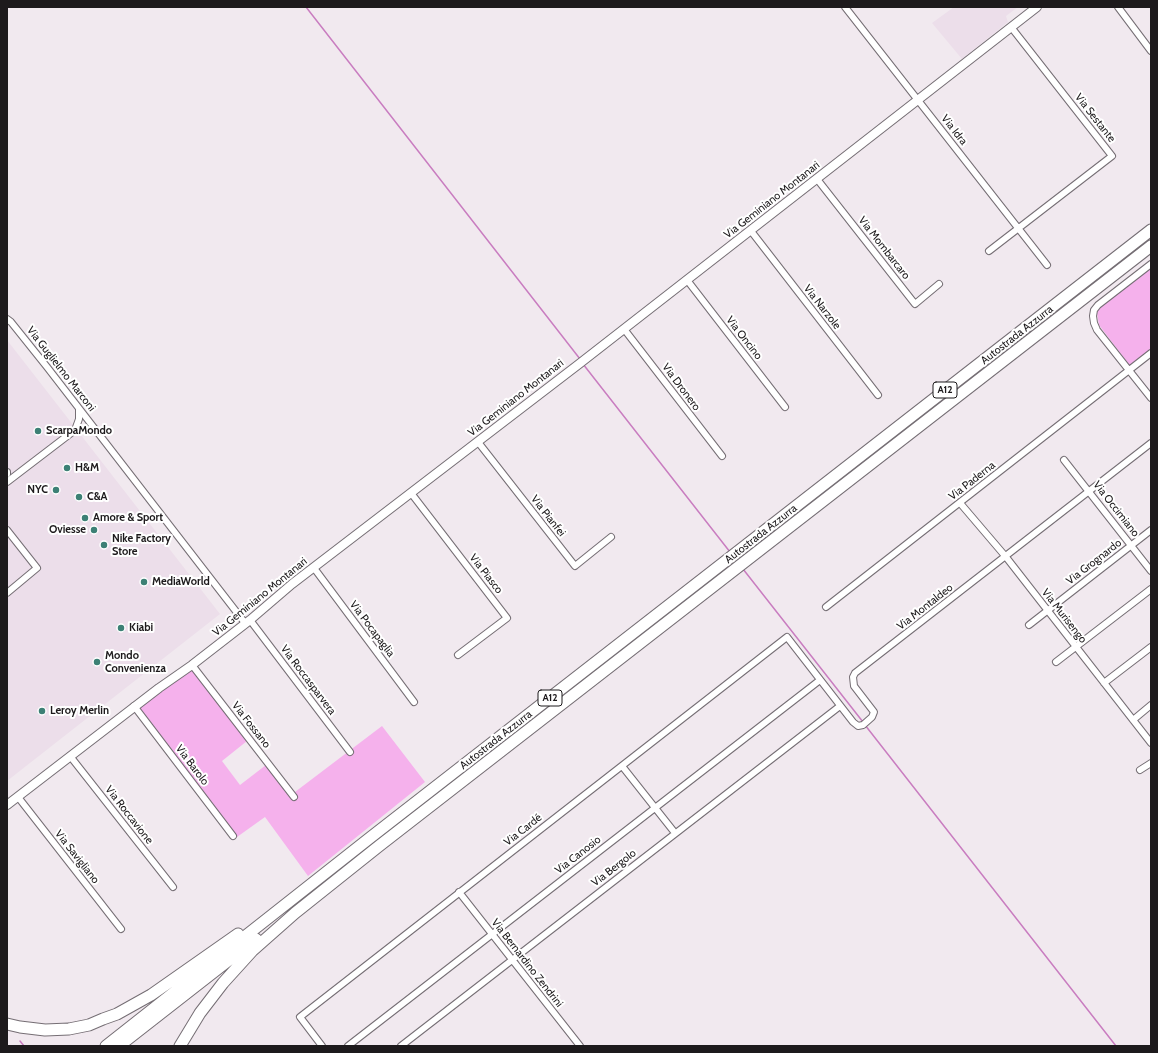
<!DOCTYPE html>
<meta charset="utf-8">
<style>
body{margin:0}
#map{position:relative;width:1158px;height:1053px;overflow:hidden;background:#f1e9ef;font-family:Cabin,sans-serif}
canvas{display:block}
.frame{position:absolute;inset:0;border:8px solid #1d1a1c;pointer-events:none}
</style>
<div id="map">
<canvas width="1158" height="1053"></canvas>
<div class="frame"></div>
</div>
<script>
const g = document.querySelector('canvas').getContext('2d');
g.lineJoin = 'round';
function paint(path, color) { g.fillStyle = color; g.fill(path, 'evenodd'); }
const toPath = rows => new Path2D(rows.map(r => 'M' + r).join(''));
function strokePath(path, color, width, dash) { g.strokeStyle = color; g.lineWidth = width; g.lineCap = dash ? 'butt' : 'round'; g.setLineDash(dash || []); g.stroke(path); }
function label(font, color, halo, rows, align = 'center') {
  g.font = font + ' Cabin,sans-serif'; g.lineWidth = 4; g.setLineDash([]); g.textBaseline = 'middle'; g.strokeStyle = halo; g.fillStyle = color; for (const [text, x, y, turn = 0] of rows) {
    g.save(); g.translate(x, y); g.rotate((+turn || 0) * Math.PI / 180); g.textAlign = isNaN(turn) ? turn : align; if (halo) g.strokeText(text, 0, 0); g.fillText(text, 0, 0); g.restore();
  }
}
paint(toPath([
 [954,7,1018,7,1006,16,1008,22,962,59,932,23],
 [7,340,220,614,7,781]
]), '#ecdeea');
paint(toPath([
 [1151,267,1151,349,1130,366,1099,325,1097,313,1099,307],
 [192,669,247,741,222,761,240,785,266,765,291,795,382,726,425,782,308,876,265,817,237,837,138,709]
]), '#f5b1ec');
strokePath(toPath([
 [306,7,580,359],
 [583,364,730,552],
 [743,569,863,722],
 [865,725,1116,1046],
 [20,1041,24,1046]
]), '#c97dc0', 1.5);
const street = toPath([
 [845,7,1047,265],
 [1118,7,1151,51],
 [817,179,915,304,939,284],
 [751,231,878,395],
 [989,251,1112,156,1011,27],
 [1151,264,1098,305,1094,310,1093,316,1094,323,1097,330,1151,398],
 [687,280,785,407],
 [7,319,11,322,47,367,245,623],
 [624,329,722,456],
 [75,430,79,419,79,409],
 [478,442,575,566,611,537],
 [1064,460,1151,571],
 [7,472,7,474],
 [7,482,75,430,86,429,97,432],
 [411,493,507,618,458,655],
 [960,503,1006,557,1151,743],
 [7,530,37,568,7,593],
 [314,568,414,702],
 [826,607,1151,353],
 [250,620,350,752],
 [1029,625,1151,530],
 [1056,662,1151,589],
 [192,665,294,797],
 [1104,683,1151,647],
 [134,706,233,836],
 [1133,720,1151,705],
 [70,756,173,887],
 [622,766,675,833],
 [1140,770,1151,763],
 [18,797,121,929],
 [459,892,580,1046],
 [322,1046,300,1017,787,637,853,722,858,726,863,725,872,717,874,712,854,686,853,677,855,673,1151,443],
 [348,1046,820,680],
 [401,1046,840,706]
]);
const secondary = toPath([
 [7,805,159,688,192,665,250,620,292,584,579,364,1037,7]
]);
const highway = toPath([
 [7,1024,20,1027,45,1030,69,1029,89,1025,103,1019,117,1014,151,995,238,934],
 [106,1046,371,837,1151,230],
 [119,1046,256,939],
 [180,1046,200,1013,223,983,252,951,295,913,379,846,1151,246]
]);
strokePath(street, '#756e74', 8);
strokePath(secondary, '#756e74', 10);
strokePath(highway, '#756e74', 13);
strokePath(street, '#fff', 6);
strokePath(secondary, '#fff', 8);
strokePath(highway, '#fff', 11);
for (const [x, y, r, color] of [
 [38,431,4,"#3c8075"],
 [67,468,4,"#3c8075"],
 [56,490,4,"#3c8075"],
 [79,497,4,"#3c8075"],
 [85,518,4,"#3c8075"],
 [94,530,4,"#3c8075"],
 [104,545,4,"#3c8075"],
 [144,582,4,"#3c8075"],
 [121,628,4,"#3c8075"],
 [97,662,4,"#3c8075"],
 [42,711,4,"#3c8075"]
]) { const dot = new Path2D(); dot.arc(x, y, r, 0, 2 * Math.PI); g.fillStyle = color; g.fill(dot); strokePath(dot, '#fff', 1.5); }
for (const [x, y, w] of [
 [945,390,24],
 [550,698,24]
]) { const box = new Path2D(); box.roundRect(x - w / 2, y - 8, w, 16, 3); g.fillStyle = '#fff'; g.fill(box); strokePath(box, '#1d1a1c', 1); }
label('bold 10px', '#1d1a1c', null, [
 ["A12",945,390],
 ["A12",550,698]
]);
label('11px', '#1d1a1c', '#fff', [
 ["Via Sestante",1095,118,52],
 ["Via Idra",954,130,52],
 ["Via Geminiano Montanari",772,200,-38],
 ["Via Mombarcaro",884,248,52],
 ["Via Narzole",822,307,52],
 ["Autostrada Azzurra",1017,335,-38],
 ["Via Oncino",744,338,52],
 ["Via Guglielmo Marconi",61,369,52],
 ["Via Dronero",681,387,53],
 ["Via Geminiano Montanari",516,398,-38],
 ["Via Paderna",972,481,-38],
 ["Via Occimiano",1116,509,52],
 ["Via Pianfei",548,516,52],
 ["Autostrada Azzurra",761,534,-38],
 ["Via Grognardo",1094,562,-38],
 ["Via Piasco",486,574,52],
 ["Via Geminiano Montanari",260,597,-39],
 ["Via Montaldeo",925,607,-38],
 ["Via Murisengo",1064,616,52],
 ["Via Pocapaglia",372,629,53],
 ["Via Roccasparvera",308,680,53],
 ["Via Fossano",251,725,52],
 ["Autostrada Azzurra",496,740,-38],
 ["Via Barolo",192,765,53],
 ["Via Roccavione",129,815,52],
 ["Via Cardé",523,830,-38],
 ["Via Canosio",578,855,-38],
 ["Via Savigliano",77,857,52],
 ["Via Bergolo",614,868,-38],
 ["Via Bernardino Zendrini",527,963,52]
]);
label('bold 11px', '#1d1a1c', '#fff', [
 ["ScarpaMondo",46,431],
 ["H&M",75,468],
 ["NYC",48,490,"right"],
 ["C&A",87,497],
 ["Amore & Sport",93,518],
 ["Oviesse",86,530,"right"],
 ["Nike Factory",112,539],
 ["Store",112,552],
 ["MediaWorld",152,582],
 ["Kiabi",129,628],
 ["Mondo",105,656],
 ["Convenienza",105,669],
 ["Leroy Merlin",50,711]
], 'left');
</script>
